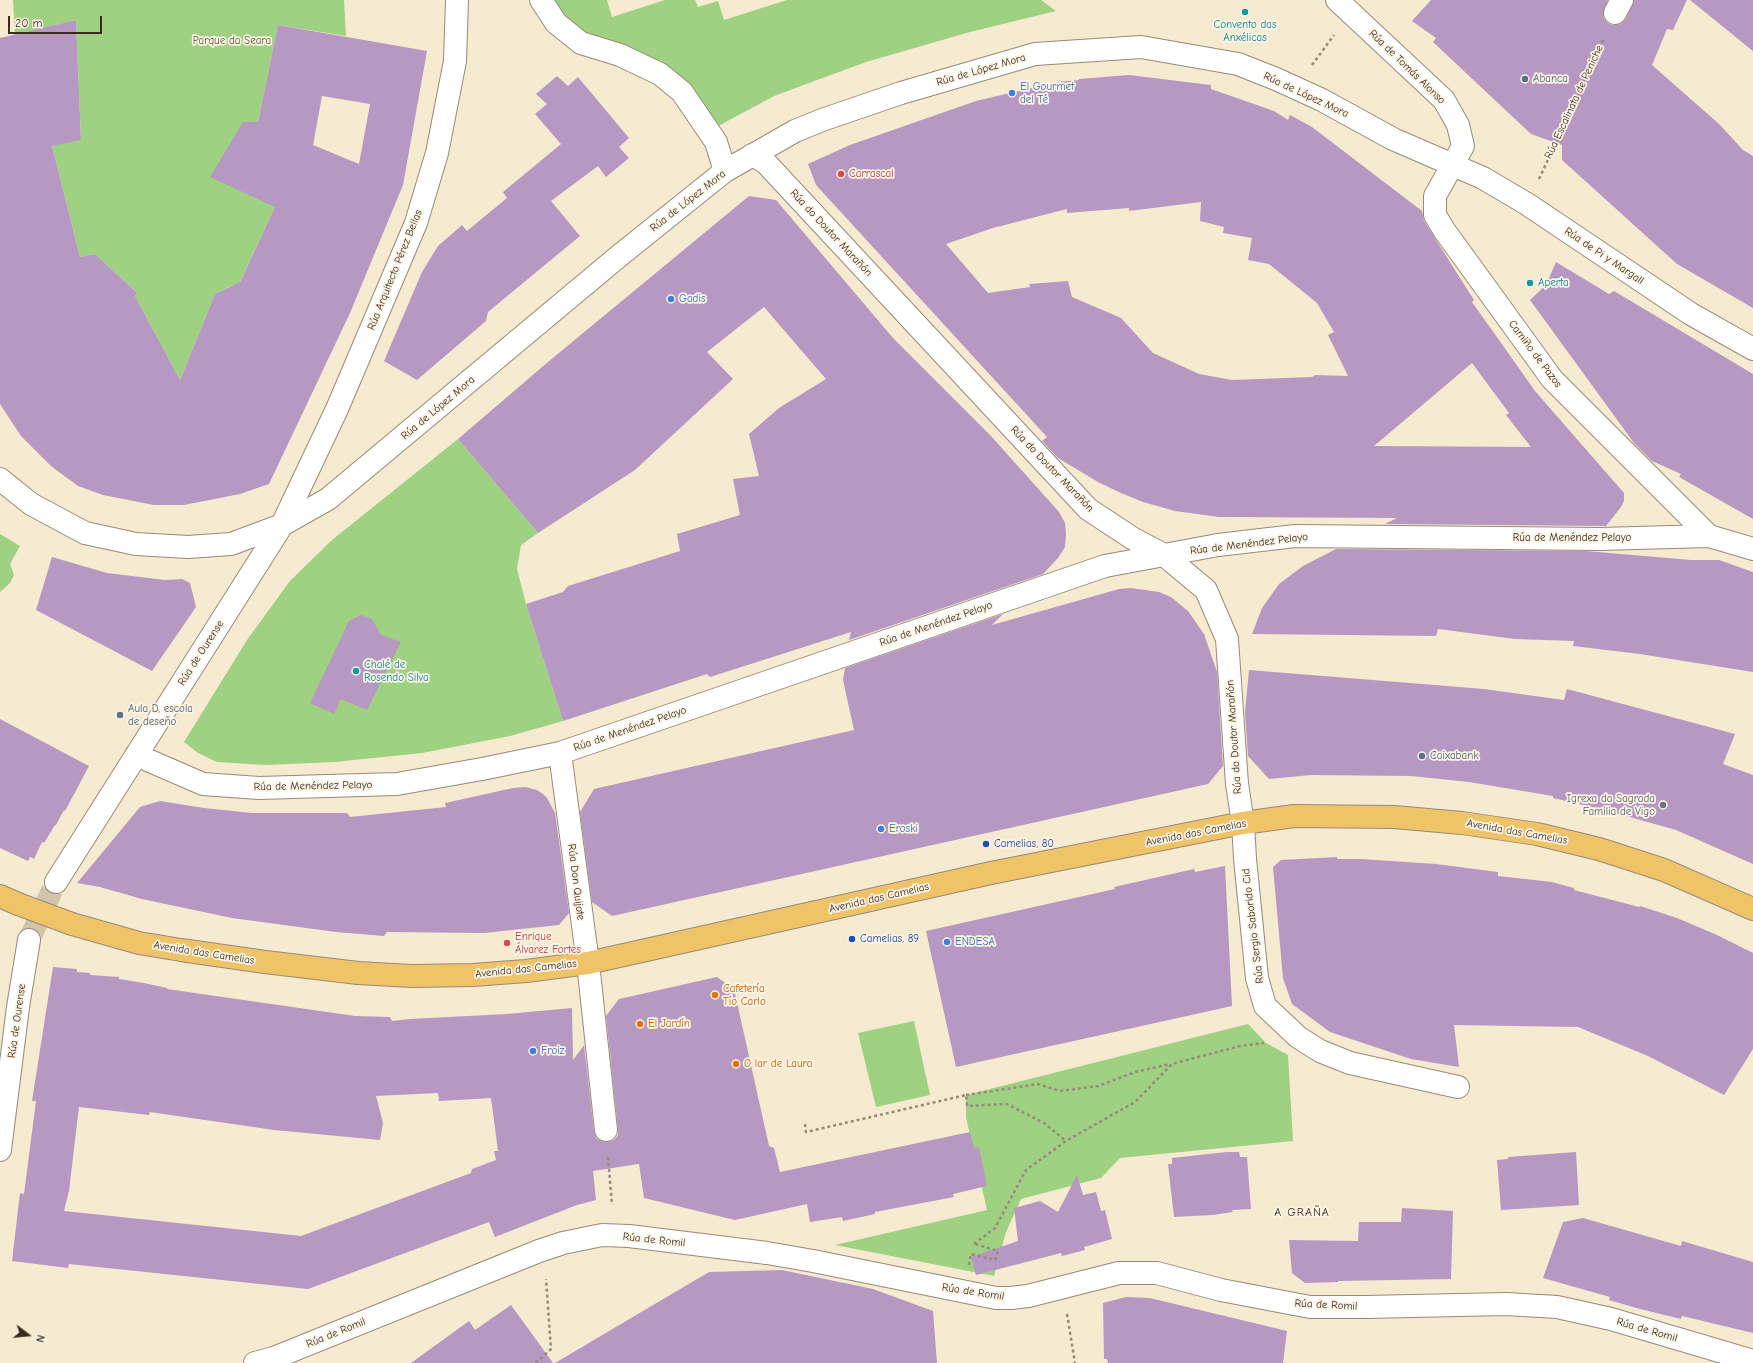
<!DOCTYPE html>
<meta charset="utf-8">
<style>
body{margin:0}
#map{position:relative;width:1753px;height:1363px;overflow:hidden;background:#f6ead1;font-family:"Comic Neue",sans-serif}
canvas{display:block}
.north{position:absolute;left:8px;top:1315px;width:40px;height:40px;-webkit-text-stroke:3px #fcf5e5;paint-order:stroke;rotate:106deg;font-size:11px;font-weight:700;line-height:16px;text-align:center;color:#3b2a1e}
.north::after{content:'';display:block;margin:auto;width:14px;height:18px;background:#3b2a1e;clip-path:polygon(50% 0,100% 100%,50% 72%,0 100%)}
.scale{position:absolute;left:8px;top:16px;width:94px;height:18px;box-sizing:border-box;border:2px solid #3b2a1e;border-top:0;padding-left:5px;font-size:12px;line-height:14px;white-space:nowrap;color:#3b2a1e;-webkit-text-stroke:3px #fcf5e5;paint-order:stroke}
</style>
<div id="map">
<canvas width="1753" height="1363"></canvas>
<div class="north">N</div>
<div class="scale">20 m</div>
</div>
<script>
const g = document.querySelector('canvas').getContext('2d');
g.lineJoin = 'round';
function paint(path, color) { g.fillStyle = color; g.fill(path, 'evenodd'); }
const toPath = rows => new Path2D(rows.map(r => 'M' + r).join(''));
function strokePath(path, color, width, dash) { g.strokeStyle = color; g.lineWidth = width; g.lineCap = dash ? 'butt' : 'round'; g.setLineDash(dash || []); g.stroke(path); }
function label(font, color, halo, rows, align = 'center') {
  g.font = font + ' "Comic Neue",sans-serif'; g.lineWidth = 3.5; g.setLineDash([]); g.textBaseline = 'middle'; g.strokeStyle = halo; g.fillStyle = color; for (const [text, x, y, turn = 0] of rows) {
    g.save(); g.translate(x, y); g.rotate((+turn || 0) * Math.PI / 180); g.textAlign = isNaN(turn) ? turn : align; if (halo) g.strokeText(text, 0, 0); g.fillText(text, 0, 0); g.restore();
  }
}
paint(toPath([
 [13,0,344,0,346,36,278,25,258,122,275,207,236,290,233,285,215,294,180,380,135,296,137,293,95,254,80,257,52,146,81,139,76,20,15,35],
 [541,0,607,0,612,17,665,0,695,0,698,7,718,1,724,20,787,0,1041,0,1056,11,970,32,866,62,774,96,709,131,682,92,581,43],
 [458,439,538,533,521,545,517,569,526,604,563,721,510,736,422,753,335,762,266,765,217,762,198,753,184,742,247,640,290,581,332,540],
 [0,534,20,546,10,564,14,575,10,583,0,592],
 [914,1021,930,1095,876,1107,858,1033],
 [1248,1024,1266,1043,1288,1055,1293,1141,1120,1158,1101,1178,1021,1199,1006,1232,994,1276,835,1245,987,1210,966,1117,966,1095]
]), '#9ed182');
paint(toPath([
 [1431,0,1608,0,1603,14,1604,19,1609,24,1615,25,1621,24,1626,19,1634,0,1687,0,1673,30,1667,29,1652,65,1719,124,1743,150,1753,156,1753,308,1677,264,1562,160,1562,145,1531,134,1433,42,1436,38,1412,21],
 [1690,0,1753,0,1753,51],
 [76,20,81,140,52,146,80,257,95,254,137,293,135,296,180,380,215,294,240,282,275,207,210,177,243,122,258,122,278,25,427,51,403,185,350,313,269,484,240,494,184,505,154,505,103,495,78,486,51,466,21,436,0,404,0,38],
 [322,96,370,104,359,164,313,145],
 [1129,75,1211,85,1211,89,1274,111,1288,120,1290,115,1312,127,1422,211,1424,221,1474,300,1472,302,1494,333,1535,391,1624,493,1624,501,1621,507,1606,526,1385,524,1397,518,1219,517,1175,511,1143,502,1121,493,1098,482,1058,458,1042,441,1047,437,816,185,808,164,850,145,976,101,1057,82,1079,80,1079,79],
 [1201,202,1200,221,1224,227,1223,233,1252,238,1248,260,1269,264,1317,303,1334,332,1328,335,1348,376,1315,375,1312,377,1232,380,1199,374,1153,353,1121,318,1072,297,1068,281,1029,284,1030,287,988,293,946,244,993,228,1067,209,1067,213,1129,208,1129,211],
 [1472,363,1509,413,1506,415,1531,447,1374,446],
 [557,76,568,86,578,77,629,138,619,147,629,158,606,177,598,166,551,201,580,236,488,312,486,321,417,380,384,361,422,272,438,246,462,225,467,231,507,198,503,192,561,144,535,114,547,104,536,94],
 [749,196,776,200,893,338,991,436,1059,512,1065,523,1066,534,1065,547,1058,558,1043,574,849,640,851,632,710,677,707,674,563,721,526,604,563,592,568,586,680,551,677,534,740,515,733,479,759,476,749,434,779,408,826,379,764,307,707,352,733,379,635,470,538,533,458,439,548,362],
 [1556,262,1609,294,1614,291,1753,374,1753,519,1679,477,1681,474,1652,461,1634,443,1530,300,1546,285],
 [1336,549,1586,551,1691,560,1719,560,1753,572,1753,672,1640,654,1573,646,1574,641,1515,639,1438,629,1436,636,1252,634,1262,608,1279,584,1303,566],
 [52,557,107,573,165,580,182,579,190,583,196,607,152,671,36,610],
 [1131,588,1159,592,1171,597,1188,611,1204,634,1217,672,1223,766,1208,784,612,916,592,902,580,812,594,789,854,730,843,680,845,668,1003,614,992,625,1119,589],
 [361,615,372,619,381,635,401,642,367,710,341,699,334,714,310,703,349,621],
 [1249,670,1484,689,1564,700,1567,689,1735,734,1723,764,1753,775,1753,864,1676,830,1601,809,1553,798,1553,796,1469,782,1411,776,1311,775,1269,779,1248,756,1245,712],
 [0,719,89,766,65,811,64,810,56,825,55,825,44,843,42,842,34,859,30,857,28,861,0,848],
 [525,787,537,790,543,794,547,798,555,813,569,913,559,925,484,933,387,932,384,936,336,932,232,918,142,899,100,887,77,883,140,807,160,801,204,808,252,813,347,813,350,817,446,807,445,803,513,788],
 [1337,857,1337,859,1361,859,1436,864,1498,872,1498,876,1552,882,1574,888,1574,890,1639,907,1640,906,1677,918,1717,935,1753,953,1753,1049,1724,1095,1648,1056,1578,1027,1454,1025,1459,1067,1411,1059,1330,1032,1292,1004,1283,978,1273,867,1281,860],
 [1225,866,1232,1006,956,1067,926,931,1115,889,1114,887,1194,869,1195,872],
 [53,967,77,969,77,972,90,973,90,975,119,977,119,979,144,983,167,988,167,989,355,1016,390,1017,392,1021,410,1019,507,1014,572,1008,573,1060,584,1045,594,1131,596,1138,601,1141,607,1142,614,1140,618,1135,618,1129,606,1016,619,999,717,977,734,989,769,1146,774,1148,780,1172,970,1132,974,1148,979,1147,987,1186,953,1194,954,1197,875,1212,875,1214,843,1221,842,1217,810,1222,807,1204,735,1220,644,1198,639,1164,593,1171,596,1200,577,1205,495,1237,489,1222,308,1289,69,1264,68,1268,12,1261,20,1193,24,1194,36,1101,32,1101],
 [438,1093,439,1101,491,1098,498,1151,494,1151,496,1160,472,1169,471,1173,301,1236,64,1211,69,1191,79,1107,149,1115,150,1112,274,1130,380,1140,383,1123,376,1096],
 [1227,1152,1239,1152,1240,1157,1247,1157,1251,1209,1232,1210,1233,1212,1213,1215,1174,1217,1168,1164,1172,1164,1172,1158],
 [1576,1152,1579,1205,1501,1210,1497,1160,1508,1159,1508,1157],
 [1077,1175,1083,1195,1096,1192,1101,1211,1105,1210,1112,1239,1084,1247,1085,1250,1062,1256,1061,1253,976,1275,971,1257,1018,1241,1014,1208,1040,1201,1058,1212],
 [1402,1208,1453,1211,1451,1279,1338,1281,1338,1282,1305,1283,1292,1273,1289,1240,1358,1241,1359,1222,1401,1222],
 [1583,1218,1681,1246,1682,1241,1753,1262,1753,1333,1682,1316,1681,1319,1640,1309,1609,1300,1610,1297,1543,1278,1563,1222],
 [782,1270,873,1289,933,1311,937,1363,555,1363,709,1272],
 [1126,1297,1150,1298,1287,1331,1283,1363,1108,1363,1107,1359,1104,1359,1103,1303],
 [511,1305,553,1363,411,1363,469,1321,475,1330]
]), '#b698c3');
strokePath(toPath([
 [29,940,56,882]
]), '#d1c4ad', 22, [22, 11]);
const minor = toPath([
 [541,0,556,23,581,43,620,55,660,74,682,92,716,142,725,171],
 [1337,0,1444,100,1458,125,1463,146,1435,196,1435,215,1444,230,1552,379,1709,536],
 [1615,13,1622,0],
 [752,155,765,162,1088,509,1132,538,1164,555,1206,590,1227,639,1237,784,1243,823,1245,859,1257,978,1265,1006,1298,1037,1320,1051,1350,1063,1458,1087],
 [0,479,31,504,85,533,136,544,188,547,231,544,282,525,328,499,619,256,725,171,795,131,822,120,901,93,1035,54,1141,47,1238,64,1276,79,1322,100,1393,139,1483,178,1527,204,1691,314,1753,349],
 [560,753,588,963,606,1130],
 [136,755,203,784,259,788,397,784,482,769,560,753,1105,566,1218,545,1295,536,1600,539,1709,536,1753,549],
 [56,882,282,525,337,409,416,223,437,153,455,61,457,0],
 [0,1150,18,1007,29,940],
 [255,1363,274,1358,539,1251,563,1243,602,1235,629,1236,767,1253,813,1261,996,1298,1011,1298,1028,1296,1119,1273,1157,1273,1221,1290,1310,1307,1366,1307,1506,1304,1557,1307,1611,1319,1753,1361]
]);
const major = toPath([
 [0,896,18,904],
 [72,924,139,943,181,950,265,962,358,973,412,976,473,975,526,971,588,963,991,873,1243,823,1294,816,1394,817,1462,823,1537,834,1599,849,1664,870,1753,909]
]);
strokePath(minor, '#988a78', 24);
strokePath(major, '#988a78', 24);
strokePath(toPath([
 [1312,65,1334,35],
 [1539,179,1604,38],
 [966,1095,1038,1084,1060,1091,1098,1086,1135,1072,1170,1064],
 [805,1124,806,1132,966,1095,967,1106,1007,1104,1044,1123,1066,1141],
 [608,1157,612,1205],
 [974,1244,995,1228,1026,1170,1066,1141,1135,1102,1172,1064,1240,1046,1264,1043],
 [969,1265,971,1254,995,1260,998,1251,975,1244],
 [1067,1314,1075,1363],
 [536,1363,551,1349,546,1279]
]), '#988a78', 2.5, [3, 3]);
strokePath(minor, '#fff', 22);
strokePath(major, '#efc469', 22);
const majorBridge = toPath([
 [18,904,72,924]
]);
strokePath(majorBridge, '#988a78', 24, []);
strokePath(majorBridge, '#efc469', 22);
for (const [x, y, r, color] of [
 [1245,12,4,"#0f9aa8"],
 [1525,79,4,"#5c6f8a"],
 [1012,93,4,"#3f7fe0"],
 [841,174,4,"#e0444e"],
 [1530,283,4,"#0f9aa8"],
 [671,299,4,"#3f7fe0"],
 [356,671,4,"#0f9aa8"],
 [120,715,4,"#5c6f8a"],
 [1422,756,4,"#5c6f8a"],
 [1663,805,4,"#6b7280"],
 [881,829,4,"#3f7fe0"],
 [986,844,4,"#1a4fb4"],
 [852,939,4,"#1a4fb4"],
 [947,942,4,"#3f7fe0"],
 [507,943,4,"#e0444e"],
 [715,995,4,"#e8710a"],
 [640,1024,4,"#e8710a"],
 [533,1051,4,"#3f7fe0"],
 [736,1064,4,"#e8710a"]
]) { const dot = new Path2D(); dot.arc(x, y, r, 0, 2 * Math.PI); g.fillStyle = color; g.fill(dot); strokePath(dot, '#fcf5e5', 1.5); }
label('11px', '#0d838f', '#fcf5e5', [
 ["Convento das",1245,25,"center"],
 ["Anxélicas",1245,38,"center"],
 ["Aperta",1538,283],
 ["Chalé de",364,665],
 ["Rosendo Silva",364,678]
], 'left');
label('11px', '#545437', '#fcf5e5', [
 ["Parque da Seara",232,41]
]);
label('11px', '#3b2a1e', '#fcf5e5', [
 ["Rúa de Tomás Alonso",1407,67,44],
 ["Rúa de López Mora",981,70,-16],
 ["Rúa de López Mora",1306,95,25],
 ["Rúa Escalinata de Peniche",1574,102,-65],
 ["Rúa de López Mora",688,201,-38],
 ["Rúa do Doutor Marañón",831,233,47],
 ["Rúa de Pi y Margall",1604,256,34],
 ["Rúa Arquitecto Pérez Bellas",395,270,-68],
 ["Camiño de Pazos",1535,354,53],
 ["Rúa de López Mora",438,408,-40],
 ["Rúa do Doutor Marañón",1052,469,46],
 ["Rúa de Menéndez Pelayo",1572,538],
 ["Rúa de Menéndez Pelayo",1249,544,-7],
 ["Rúa de Menéndez Pelayo",936,624,-19],
 ["Rúa de Ourense",201,653,-57],
 ["Rúa de Menéndez Pelayo",630,729,-19],
 ["Rúa do Doutor Marañón",1234,737,-94],
 ["Rúa de Menéndez Pelayo",313,786,-1],
 ["Avenida das Camelias",1517,832,10],
 ["Avenida das Camelias",1196,833,-11],
 ["Rúa Don Quijote",576,882,83],
 ["Avenida das Camelias",879,898,-13],
 ["Rúa Sergio Saborido Cid",1253,926,-97],
 ["Avenida das Camelias",204,953,9],
 ["Avenida das Camelias",526,969,-6],
 ["Rúa de Ourense",17,1021,-82],
 ["Rúa de Romil",654,1240,6],
 ["Rúa de Romil",973,1292,9],
 ["Rúa de Romil",1326,1305,3],
 ["Rúa de Romil",1647,1330,16],
 ["Rúa de Romil",336,1333,-22]
]);
label('11px', '#4e5e75', '#fcf5e5', [
 ["Abanca",1533,79],
 ["Aula D, escola",128,709],
 ["de deseño",128,722],
 ["Caixabank",1430,756]
], 'left');
label('11px', '#366cbe', '#fcf5e5', [
 ["El Gourmet",1020,87],
 ["del Té",1020,100],
 ["Gadis",679,299],
 ["Eroski",889,829],
 ["ENDESA",955,942],
 ["Froiz",541,1051]
], 'left');
label('11px', '#be3a42', '#fcf5e5', [
 ["Carrascal",849,174],
 ["Enrique",515,937],
 ["Álvarez Fortes",515,950]
], 'left');
label('11px', '#5b616d', '#fcf5e5', [
 ["Igrexa da Sagrada",1655,799],
 ["Familia de Vigo",1655,812]
], 'right');
label('11px', '#164399', '#fcf5e5', [
 ["Camelias, 80",994,844],
 ["Camelias, 89",860,939]
], 'left');
label('11px', '#c56008', '#fcf5e5', [
 ["Cafetería",723,989],
 ["Tío Carlo",723,1002],
 ["El Jardín",648,1024],
 ["O lar de Laura",744,1064]
], 'left');
g.letterSpacing = '1px';
label('12px', '#3b2a1e', '#fcf5e5', [
 ["A GRAÑA",1302,1213]
]);
g.letterSpacing = '0px';
</script>
